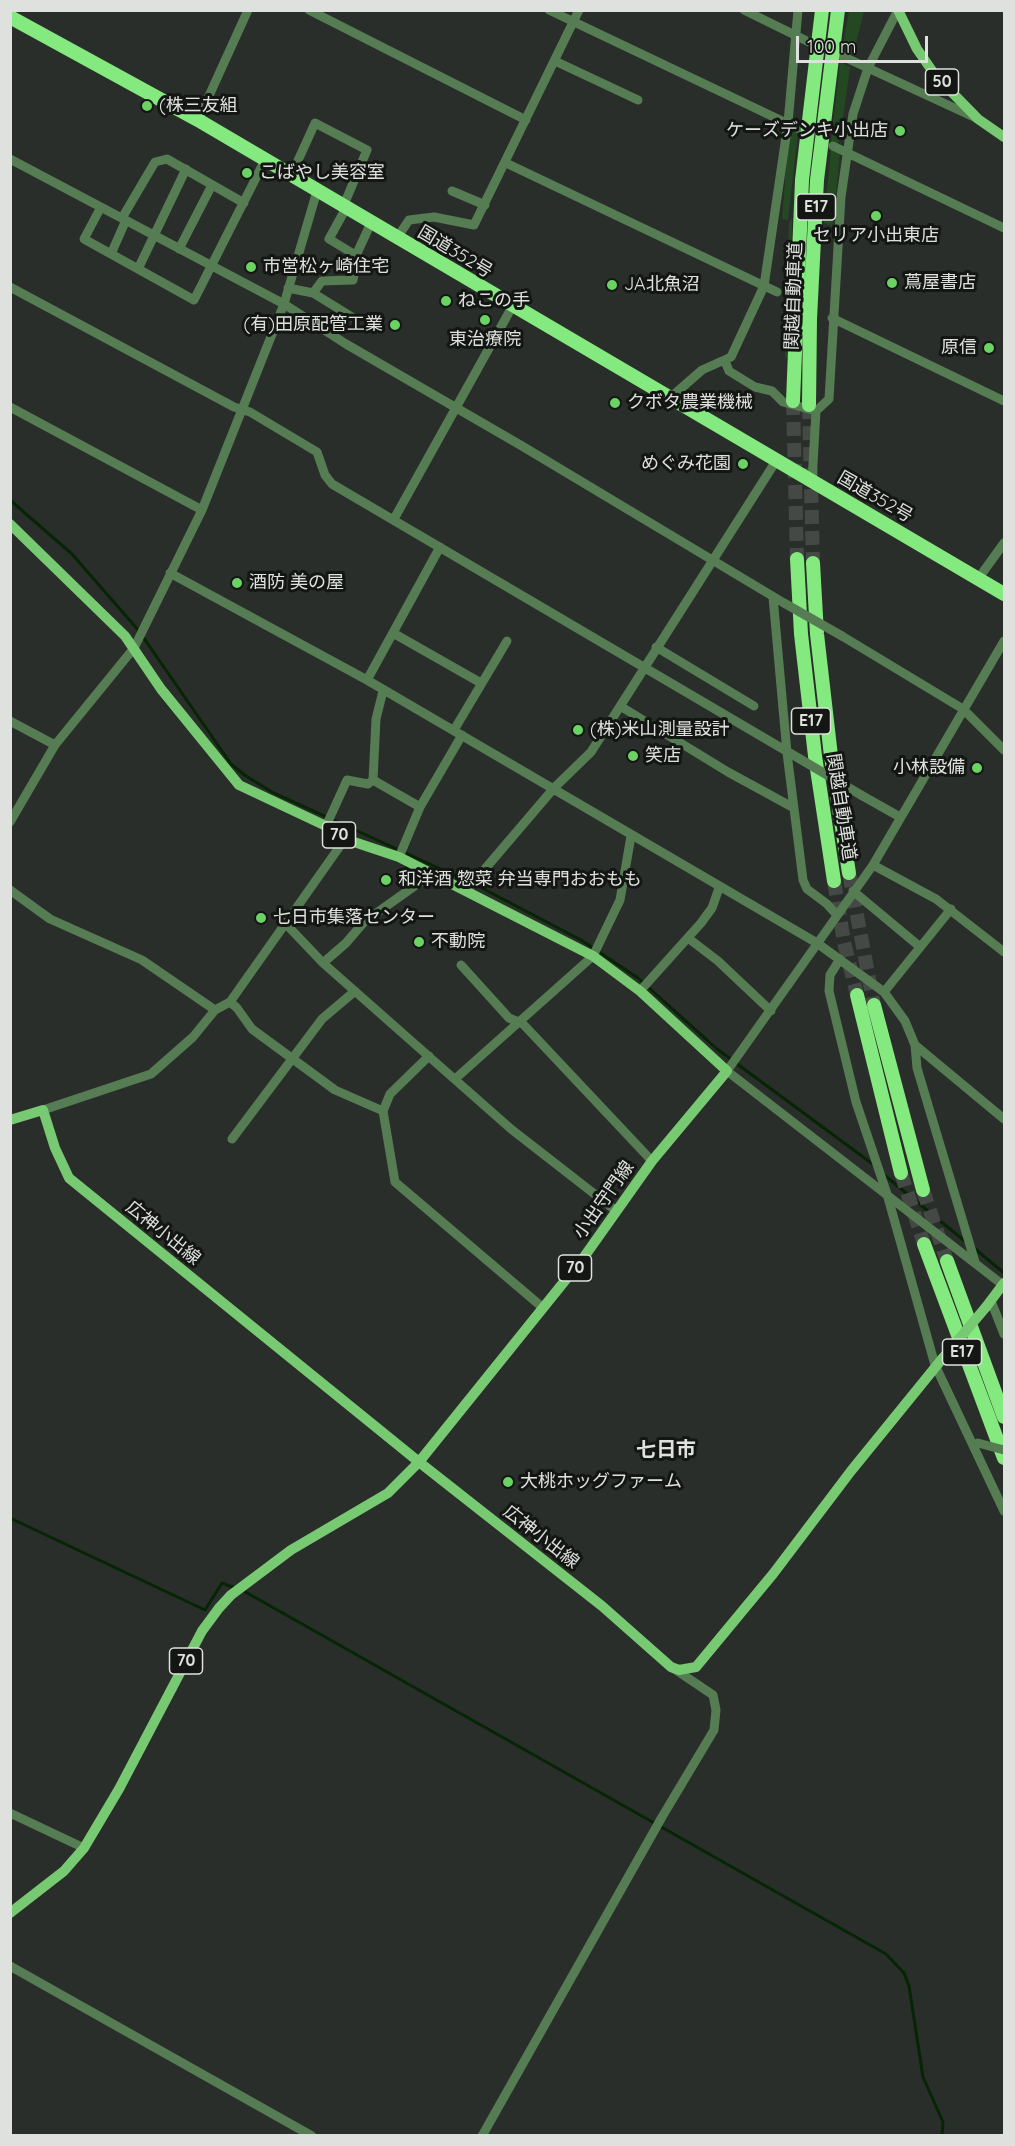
<!DOCTYPE html>
<meta charset="utf-8">
<style>
body{margin:0}
#map{position:relative;width:1015px;height:2146px;overflow:hidden;background:#2a2e2a;font-family:Quicksand,sans-serif}
canvas{display:block}
.frame{position:absolute;inset:0;border:12px solid #dee1de;pointer-events:none}
.scale{position:absolute;left:796px;top:36px;width:132px;height:27px;box-sizing:border-box;border:3px solid #dee1de;border-top:0;padding-left:8px;font-size:18px;line-height:21px;white-space:nowrap;color:#dee1de;-webkit-text-stroke:4px #141614;paint-order:stroke}
</style>
<div id="map">
<canvas width="1015" height="2146"></canvas>
<div class="frame"></div>
<div class="scale">100 m</div>
</div>
<script>
const g = document.querySelector('canvas').getContext('2d');
g.lineJoin = 'round';
function paint(path, color) { g.fillStyle = color; g.fill(path, 'evenodd'); }
const toPath = rows => new Path2D(rows.map(r => 'M' + r).join(''));
function strokePath(path, color, width, dash) { g.strokeStyle = color; g.lineWidth = width; g.lineCap = dash ? 'butt' : 'round'; g.setLineDash(dash || []); g.stroke(path); }
function label(font, color, halo, rows, align = 'center') {
  g.font = font + ' Quicksand,"Noto Sans JP",sans-serif'; g.lineWidth = 6; g.setLineDash([]); g.textBaseline = 'middle'; g.strokeStyle = halo; g.fillStyle = color; for (const [text, x, y, turn = 0] of rows) {
    g.save(); g.translate(x, y); g.rotate((+turn || 0) * Math.PI / 180); g.textAlign = isNaN(turn) ? turn : align; if (halo) g.strokeText(text, 0, 0); g.fillText(text, 0, 0); g.restore();
  }
}
paint(toPath([
 [849,11,864,11,853,55,842,50],
 [840,62,850,67,840,140,837,143,831,142],
 [793,130,798,133,788,220,782,219,789,131],
 [831,148,840,153,833,227,824,223],
 [792,218,788,358,785,358,789,223]
]), '#244922');
strokePath(toPath([
 [10,500,72,554,139,631],
 [143,637,231,764,246,776,272,792,480,887,581,940,638,978,717,1049,874,1165],
 [883,1174,966,1242],
 [974,1248,1004,1273],
 [10,1518,205,1610,222,1583,235,1588],
 [242,1590,886,1954,904,1973,909,1986,923,2077,943,2122,942,2136]
]), '#062505', 3);
strokePath(toPath([
 [793,401,797,559],
 [809,405,813,563],
 [849,873,874,1005],
 [834,881,844,942,857,995],
 [901,1173,924,1244],
 [923,1190,947,1261]
]), '#454945', 14, [14, 7]);
strokePath(toPath([
 [309,10,526,120],
 [549,10,799,129],
 [744,10,809,42],
 [842,56,976,118],
 [555,61,638,100],
 [198,120,248,10],
 [833,146,1004,228],
 [10,159,284,304,346,344,522,446,784,603],
 [506,163,777,292],
 [291,176,315,123,367,150,343,207],
 [452,191,485,205],
 [101,207,84,239,194,300,265,160],
 [346,208,329,239,357,256],
 [122,218,155,162,167,159,244,203],
 [397,238,409,220,434,217,474,225,579,10],
 [179,249,212,185],
 [111,254,126,220],
 [138,269,186,169],
 [10,287,234,407,250,412,317,452,325,475,332,484,800,759],
 [288,288,313,293,322,281,353,280,358,251,371,223],
 [313,293,352,317],
 [832,318,1004,401],
 [725,361,729,371,755,387,772,391,783,402,816,411,829,399,841,197,853,114,868,68,898,10],
 [670,398,702,370,731,357,764,286,788,123,798,10],
 [10,407,202,510],
 [812,482,816,411],
 [394,519,512,307],
 [170,573,367,680,817,943,884,992,905,1021,915,1045,1004,1119],
 [978,579,1004,543],
 [773,597,787,753,803,880,807,889,827,904,836,914],
 [393,633,481,683],
 [842,636,963,709,1004,750],
 [656,647,754,706],
 [367,680,440,547],
 [383,691,376,719,373,780,420,807],
 [620,706,728,772,794,808],
 [10,721,55,745],
 [454,730,507,641],
 [861,795,900,817],
 [10,822,55,745,134,648,202,510,284,304,317,191],
 [326,826,347,780,368,784,373,780],
 [399,857,420,807,462,735],
 [873,865,936,899,1004,952],
 [10,890,50,919,142,960,215,1010],
 [467,890,554,788,591,752,776,461],
 [853,891,919,946],
 [285,923,323,963,511,1129,615,1210],
 [688,938,718,961,771,1011],
 [840,959,830,975,829,991,856,1102,887,1194,935,1365,1004,1511],
 [323,963,346,943,364,922,430,875],
 [461,965,509,1018,523,1024,652,1161],
 [640,991,701,923,712,908,719,888],
 [884,992,951,909],
 [230,1002,237,1008,252,1029,335,1090,383,1111],
 [915,1045,917,1068,975,1262],
 [429,1056,390,1094,383,1111,395,1182,542,1307],
 [455,1079,593,956,620,900,631,836],
 [43,1110,151,1074,193,1037,215,1010,230,1002,345,839],
 [232,1139,322,1019,355,991],
 [1003,1285,727,1071,873,865,1004,641],
 [991,1301,1004,1334],
 [10,1813,84,1848],
 [10,1966,312,2136],
 [482,2136,662,1817,714,1730,716,1710,713,1695,673,1668]
]), '#557c52', 9);
strokePath(toPath([
 [898,10,917,49,935,75,978,119,1004,137],
 [10,524,125,636,161,689,239,785,326,826,345,839,399,857,593,956,640,991,727,1071,652,1161,584,1257,419,1462,388,1493,291,1550,231,1595,219,1608,202,1631,119,1789,84,1848,64,1871,10,1913],
 [10,1120,43,1110,55,1148,69,1178,419,1462,602,1606,671,1667,679,1670,696,1667,773,1574,851,1471,942,1359],
 [986,1307,1004,1283]
]), '#78ca72', 10);
strokePath(toPath([
 [10,17,198,120,1004,594],
 [793,401,802,180,822,10],
 [809,405,810,319,817,180,838,10],
 [797,559,801,634,815,756,834,881],
 [813,563,817,634,831,756,849,873],
 [857,995,901,1173],
 [874,1005,923,1190],
 [924,1244,1004,1458],
 [947,1261,1004,1417]
]), '#84e97e', 14);
strokePath(toPath([
 [784,603,842,636],
 [800,759,861,795],
 [978,1443,1004,1450]
]), '#557c52', 9);
strokePath(toPath([
 [942,1359,986,1307]
]), '#78ca72', 10);
for (const [x, y, r, color] of [
 [147,106,6,"#6ad364"],
 [900,131,6,"#6ad364"],
 [247,173,6,"#6ad364"],
 [876,216,6,"#6ad364"],
 [251,267,6,"#6ad364"],
 [892,283,6,"#6ad364"],
 [612,285,6,"#6ad364"],
 [446,301,6,"#6ad364"],
 [485,320,6,"#6ad364"],
 [395,325,6,"#6ad364"],
 [989,348,6,"#6ad364"],
 [615,403,6,"#6ad364"],
 [743,464,6,"#6ad364"],
 [237,583,6,"#6ad364"],
 [578,730,6,"#6ad364"],
 [633,756,6,"#6ad364"],
 [977,768,6,"#6ad364"],
 [386,880,6,"#6ad364"],
 [261,918,6,"#6ad364"],
 [419,942,6,"#6ad364"],
 [508,1482,6,"#6ad364"]
]) { const dot = new Path2D(); dot.arc(x, y, r, 0, 2 * Math.PI); g.fillStyle = color; g.fill(dot); strokePath(dot, '#141614', 2); }
for (const [x, y, w] of [
 [942,82,33],
 [816,207,39],
 [811,721,39],
 [339,835,33],
 [575,1268,33],
 [962,1352,39],
 [186,1661,33]
]) { const box = new Path2D(); box.roundRect(x - w / 2, y - 13, w, 26, 4.5); g.fillStyle = '#141614'; g.fill(box); strokePath(box, '#dee1de', 1.5); }
label('bold 16px', '#dee1de', null, [
 ["50",942,82],
 ["E17",816,207],
 ["E17",811,721],
 ["70",339,835],
 ["70",575,1268],
 ["E17",962,1352],
 ["70",186,1661]
]);
label('18px', '#dee1de', '#141614', [
 ["(株三友組",159,106],
 ["ケーズデンキ小出店",888,131,"right"],
 ["こばやし美容室",259,173],
 ["セリア小出東店",876,236,"center"],
 ["市営松ヶ崎住宅",263,267],
 ["蔦屋書店",904,283],
 ["JA北魚沼",624,285],
 ["ねこの手",458,301],
 ["(有)田原配管工業",383,325,"right"],
 ["東治療院",485,340,"center"],
 ["原信",977,348,"right"],
 ["クボタ農業機械",627,403],
 ["めぐみ花園",731,464,"right"],
 ["酒防 美の屋",249,583],
 ["(株)米山測量設計",590,730],
 ["笑店",645,756],
 ["小林設備",965,768,"right"],
 ["和洋酒 惣菜 弁当専門おおもも",398,880],
 ["七日市集落センター",273,918],
 ["不動院",431,942],
 ["大桃ホッグファーム",520,1482]
], 'left');
label('18px', '#dee1de', '#141614', [
 ["国道352号",455,252,31],
 ["関越自動車道",794,296,-88],
 ["国道352号",875,497,30],
 ["関越自動車道",841,807,81],
 ["小出守門線",604,1200,-55],
 ["広神小出線",163,1233,39],
 ["広神小出線",541,1537,38]
]);
label('bold 20px', '#dee1de', '#141614', [
 ["七日市",666,1450]
]);
</script>
